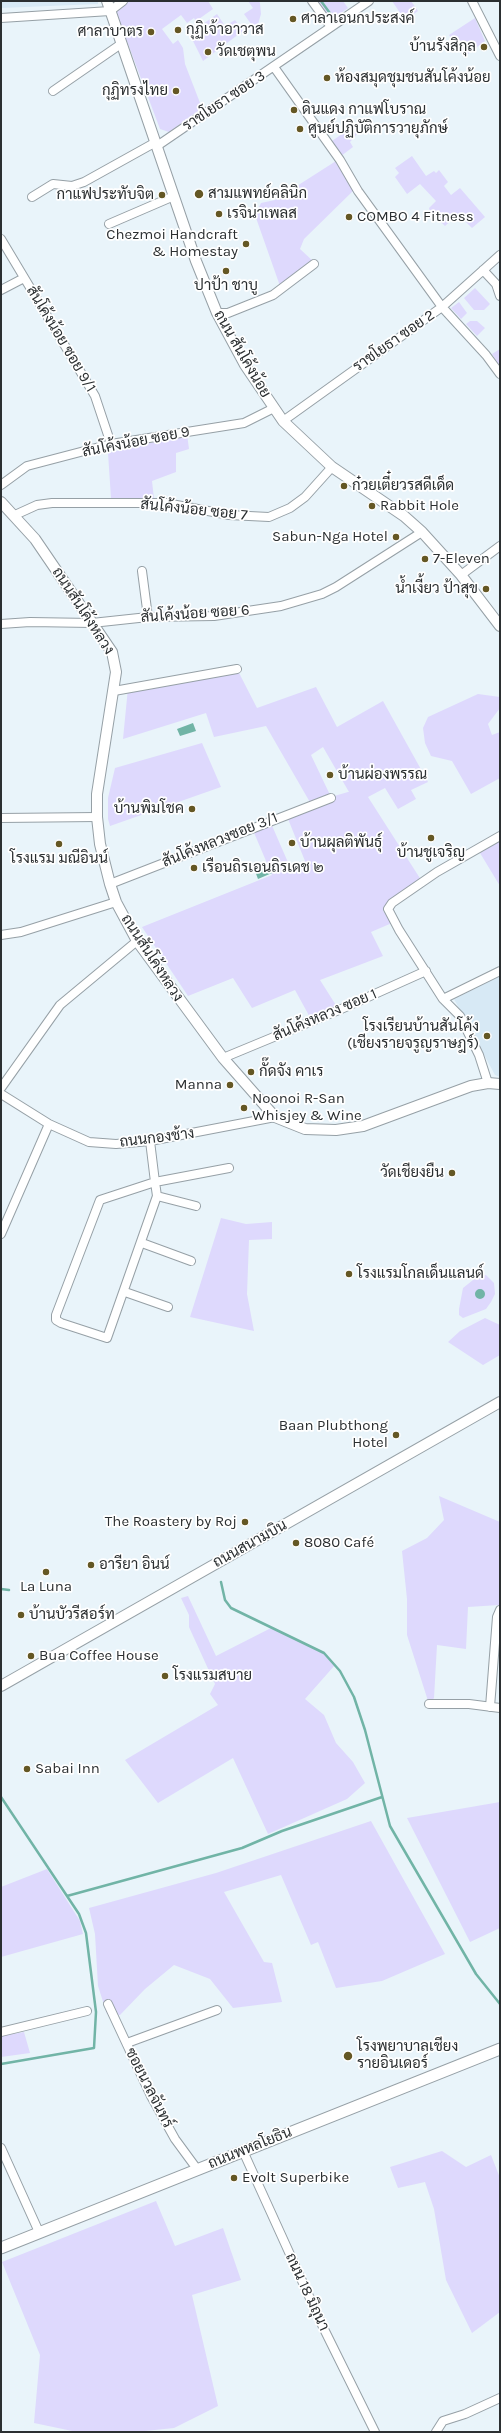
<!DOCTYPE html>
<meta charset="utf-8">
<style>
body{margin:0}
#map{position:relative;width:501px;height:2433px;overflow:hidden;background:#e9f4fa;font-family:Karla,sans-serif}
canvas{display:block}
.frame{position:absolute;inset:0;border:2px solid #2b2f31;pointer-events:none}
</style>
<div id="map">
<canvas width="501" height="2433"></canvas>
<div class="frame"></div>
</div>
<script>
const g = document.querySelector('canvas').getContext('2d');
g.lineJoin = 'round';
function paint(path, color) { g.fillStyle = color; g.fill(path, 'evenodd'); }
const toPath = rows => new Path2D(rows.map(r => 'M' + r).join(''));
function strokePath(path, color, width, dash) { g.strokeStyle = color; g.lineWidth = width; g.lineCap = dash ? 'butt' : 'round'; g.setLineDash(dash || []); g.stroke(path); }
function label(font, color, halo, rows, align = 'center') {
  g.font = font + ' Karla,Sarabun,sans-serif'; g.lineWidth = 3.5; g.setLineDash([]); g.textBaseline = 'middle'; g.strokeStyle = halo; g.fillStyle = color; for (const [text, x, y, turn = 0] of rows) {
    g.save(); g.translate(x, y); g.rotate((+turn || 0) * Math.PI / 180); g.textAlign = isNaN(turn) ? turn : align; if (halo) g.strokeText(text, 0, 0); g.fillText(text, 0, 0); g.restore();
  }
}
paint(toPath([
 [1,1,98,1,98,4,1,8],
 [500,976,500,1077,495,1075,454,999]
]), '#d7e9f5');
paint(toPath([
 [127,1,208,1,213,9,196,21,194,18,187,23,181,15,162,29,173,44,178,40,183,48,185,64,202,108,169,132,160,129,116,12],
 [248,1,259,1,260,3,261,14,256,31,244,14,253,8],
 [315,1,343,1,348,8,330,21],
 [392,1,411,1,418,11,405,20],
 [217,14,225,26,235,20,243,31,203,61,193,41,196,38,192,32],
 [475,18,485,41,464,57,449,35],
 [349,118,359,132,350,142,353,147,341,156,332,141,348,130,343,122],
 [412,156,426,176,434,171,436,173,439,170,448,182,444,186,451,195,460,188,485,217,472,228,461,217,456,216,445,226,435,216,432,218,429,208,436,201,420,184,407,194,395,177,399,173,395,168],
 [336,161,354,190,304,239,300,249,314,262,280,286,255,215,261,203,275,200],
 [475,288,490,304,484,310,474,310,464,298],
 [459,302,467,313,461,319,451,308],
 [470,321,477,321,485,328,477,336,466,324],
 [500,349,500,367,492,354],
 [187,434,189,449,176,453,176,472,152,481,154,499,111,498,108,453],
 [237,669,257,708,316,687,337,727,383,701,428,782,411,790,416,799,398,809,385,788,368,797,423,883,383,911,392,923,371,932,383,956,320,980,339,1010,312,1021,295,990,252,1008,233,978,188,996,142,927,272,875,252,828,270,821,290,867,305,861,286,814,311,804,266,726,214,737,206,713,123,739,128,688],
 [323,747,349,792,348,792,331,797,311,755],
 [478,694,500,697,500,708,488,724,492,735,500,732,500,778,471,794,452,761,431,756,425,743,423,728,428,717],
 [202,743,221,787,110,826,108,819,108,798,115,768],
 [500,841,500,886,480,853],
 [221,1218,246,1224,272,1222,272,1239,249,1240,247,1294,254,1331,190,1317],
 [486,1275,494,1283,495,1294,491,1302,486,1309,463,1318,459,1315,459,1309,463,1288,478,1276],
 [485,1318,500,1325,500,1355,483,1365,448,1342,460,1331],
 [439,1496,500,1522,500,1592,499,1605,468,1607,466,1649,437,1645,434,1698,429,1704,407,1635,407,1599,402,1551,427,1538,444,1520],
 [188,1596,216,1656,271,1628,324,1653,335,1665,305,1699,324,1715,336,1743,353,1762,365,1783,347,1799,268,1834,233,1758,158,1803,125,1760,218,1705,210,1694,215,1684,189,1627,189,1615,181,1598],
 [500,1802,500,1928,470,1942,407,1818],
 [371,1821,445,1954,382,1981,336,1988,318,1942,311,1945,281,1875,224,1892,264,1962,272,1963,282,2002,233,2008,210,1979,174,1965,145,1989,120,2015,107,2014,98,1986,95,1934,89,1908,216,1873],
 [47,1869,80,1921,83,1934,1,1957,1,1887],
 [24,2032,30,2053,1,2057,1,2036],
 [442,2151,466,2167,491,2155,500,2178,500,2312,472,2333,446,2280,434,2209,425,2182,398,2188,390,2167],
 [156,2201,175,2246,223,2228,241,2280,192,2295,218,2406,174,2428,135,2432,77,2432,34,2423,40,2355,2,2262]
]), '#ded9fd');
paint(toPath([
 [193,723,196,731,180,736,177,729],
 [268,865,272,873,258,879,255,871],
 '475 1294a5 5 0 1 1 10 0a5 5 0 1 1-10 0Z'
]), '#71b4a6');
strokePath(toPath([
 [321,1,332,16],
 [221,1582,225,1600,231,1608,324,1653,340,1671,354,1697,365,1730,390,1826,476,1974,500,2004],
 [1,1589,9,1590],
 [1,1797,67,1896,242,1848,282,1831,382,1797],
 [1,2064,94,2048,96,2012,86,1933,79,1914,67,1896]
]), '#71b4a6', 2.5);
const minor = toPath([
 [312,1,331,27],
 [472,1,500,56],
 [1,18,110,11,123,1],
 [274,67,340,160,358,191,442,307,486,355,500,374],
 [53,91,121,44],
 [157,146,369,1],
 [32,197,53,184,72,186,84,182,156,142],
 [109,224,174,196],
 [1,239,95,396,111,444],
 [483,270,496,284,500,296],
 [1,290,24,278],
 [217,313,228,313,273,295,314,264],
 [283,421,442,307,500,255],
 [1,485,27,466,111,444,244,423,274,408],
 [15,515,37,505,52,503,166,503,229,515,269,517,290,508,305,497,332,467],
 [142,571,148,617],
 [461,575,500,546],
 [1,624,30,622,92,623,148,617,214,616,281,606,322,594,336,587,422,532],
 [114,691,237,669],
 [1,818,97,817],
 [110,884,331,798],
 [1,935,21,932,116,902],
 [443,999,500,971],
 [223,1058,339,1010,426,971],
 [488,1083,479,1055,460,1016,443,999,399,930,388,909,392,903,437,872,500,836],
 [1,1088,60,1005,137,941],
 [1,1094,49,1124,89,1142,116,1144,150,1141,275,1117],
 [150,1141,155,1182,157,1196,107,1338,61,1323,56,1320,56,1315,100,1200,155,1182,229,1168],
 [157,1196,196,1206],
 [1,1234,49,1124],
 [142,1243,191,1261],
 [125,1292,168,1307],
 [429,1704,469,1704,500,1708],
 [490,1707,497,1617,500,1610],
 [108,2004,151,2096,175,2139,197,2169],
 [1,2032,87,2011],
 [127,2043,217,2010],
 [1,2148,39,2232],
 [243,2151,323,2327,375,2432],
 [436,2432,443,2421,465,2414,500,2398]
]);
const tertiary = toPath([
 [107,1,196,261,217,313,245,365,283,421,332,467,404,516,422,532,461,575,500,626],
 [1,502,35,539,112,652,116,672,97,794,97,817,100,844,110,884,116,902,137,941,223,1058,275,1117,305,1129,336,1130,363,1126,471,1086,488,1083,500,1084],
 [1,1686,500,1402]
]);
const secondary = toPath([
 [1,2248,500,2049]
]);
strokePath(minor, '#96a0a6', 10);
strokePath(tertiary, '#96a0a6', 12);
strokePath(secondary, '#96a0a6', 13);
strokePath(minor, '#fff', 8);
strokePath(tertiary, '#fff', 10);
strokePath(secondary, '#fff', 11);
for (const [x, y, r, color] of [
 [293,19,4,"#645724"],
 [178,30,4,"#645724"],
 [151,32,4,"#645724"],
 [484,47,4,"#645724"],
 [208,52,4,"#645724"],
 [327,78,4,"#645724"],
 [176,91,4,"#645724"],
 [294,110,4,"#645724"],
 [300,129,4,"#645724"],
 [199,194,5,"#645724"],
 [162,195,4,"#645724"],
 [219,214,4,"#645724"],
 [349,217,4,"#645724"],
 [246,244,4,"#645724"],
 [226,271,4,"#645724"],
 [344,486,4,"#645724"],
 [372,506,4,"#645724"],
 [396,537,4,"#645724"],
 [425,559,4,"#645724"],
 [486,589,4,"#645724"],
 [330,775,4,"#645724"],
 [192,809,4,"#645724"],
 [431,838,4,"#645724"],
 [292,843,4,"#645724"],
 [59,844,4,"#645724"],
 [194,868,4,"#645724"],
 [487,1036,4,"#645724"],
 [251,1072,4,"#645724"],
 [230,1085,4,"#645724"],
 [244,1108,4,"#645724"],
 [452,1173,4,"#645724"],
 [349,1274,4,"#645724"],
 [396,1435,4,"#645724"],
 [245,1522,4,"#645724"],
 [296,1543,4,"#645724"],
 [91,1565,4,"#645724"],
 [46,1572,4,"#645724"],
 [21,1615,4,"#645724"],
 [31,1656,4,"#645724"],
 [165,1676,4,"#645724"],
 [27,1769,4,"#645724"],
 [348,2056,5,"#645724"],
 [234,2178,4,"#645724"]
]) { const dot = new Path2D(); dot.arc(x, y, r, 0, 2 * Math.PI); g.fillStyle = color; g.fill(dot); strokePath(dot, '#fff', 1.5); }
label('15px', '#2b2f31', '#fff', [
 ["ศาลาเอนกประสงค์",301,19],
 ["กุฏิเจ้าอาวาส",186,30],
 ["ศาลาบาตร",143,32,"right"],
 ["บ้านรังสิกุล",476,47,"right"],
 ["วัดเชตุพน",216,52],
 ["ห้องสมุดชุมชนสันโค้งน้อย",335,78],
 ["กุฏิทรงไทย",168,91,"right"],
 ["ดินแดง กาแฟโบราณ",302,110],
 ["ศูนย์ปฏิบัติการวายุภักษ์",308,129],
 ["สามแพทย์คลินิก",208,194],
 ["กาแฟประทับจิต",154,195,"right"],
 ["เรจิน่าเพลส",227,214],
 ["COMBO 4 Fitness",357,217],
 ["Chezmoi Handcraft",238,235,"right"],
 ["& Homestay",238,252,"right"],
 ["ปาป้า ชาบู",226,286,"center"],
 ["ก๋วยเตี๋ยวรสดีเด็ด",352,486],
 ["Rabbit Hole",380,506],
 ["Sabun-Nga Hotel",388,537,"right"],
 ["7-Eleven",433,559],
 ["น้ำเงี้ยว ป้าสุข",478,589,"right"],
 ["บ้านผ่องพรรณ",338,775],
 ["บ้านพิมโชค",184,809,"right"],
 ["บ้านผุลติพันธ์ุ",300,843],
 ["บ้านชูเจริญ",431,853,"center"],
 ["โรงแรม มณีอินน์",59,859,"center"],
 ["เรือนถิรเอนถิรเดช ๒",202,868],
 ["โรงเรียนบ้านสันโค้ง",479,1027,"right"],
 ["(เชียงรายจรูญราษฎร์)",479,1044,"right"],
 ["กั๊ดจัง คาเร",259,1072],
 ["Manna",222,1085,"right"],
 ["Noonoi R-San",252,1099],
 ["Whisjey & Wine",252,1116],
 ["วัดเชียงยืน",444,1173,"right"],
 ["โรงแรมโกลเด็นแลนด์",357,1274],
 ["Baan Plubthong",388,1426,"right"],
 ["Hotel",388,1443,"right"],
 ["The Roastery by Roj",237,1522,"right"],
 ["8080 Café",304,1543],
 ["อารียา อินน์",99,1565],
 ["La Luna",46,1587,"center"],
 ["บ้านบัวรีสอร์ท",29,1615],
 ["Bua Coffee House",39,1656],
 ["โรงแรมสบาย",173,1676],
 ["Sabai Inn",35,1769],
 ["โรงพยาบาลเชียง",357,2047],
 ["รายอินเดอร์",357,2064],
 ["Evolt Superbike",242,2178]
], 'left');
label('15px', '#2b2f31', '#fff', [
 ["ราชโยธา ซอย 3",224,101,-34],
 ["สันโค้งน้อย ซอย 9/1",61,339,59],
 ["ราชโยธา ซอย 2",394,341,-35],
 ["ถนน สันโค้งน้อย",242,354,60],
 ["สันโค้งน้อย ซอย 9",136,442,-11],
 ["สันโค้งน้อย ซอย 7",194,510,6],
 ["ถนนสันโค้งหลวง",83,611,57],
 ["สันโค้งน้อย ซอย 6",195,614,-4],
 ["สันโค้งหลวงซอย 3/1",220,840,-22],
 ["ถนนสันโค้งหลวง",152,958,57],
 ["สันโค้งหลวง ซอย 1",325,1015,-23],
 ["ถนนกองช้าง",157,1138,-7],
 ["ถนนสนามบิน",250,1544,-29],
 ["ซอยนวลจันทร์",149,2088,63],
 ["ถนนพหลโยธิน",250,2148,-22],
 ["ถนน 18 มิถุนา",307,2292,65]
]);
</script>
